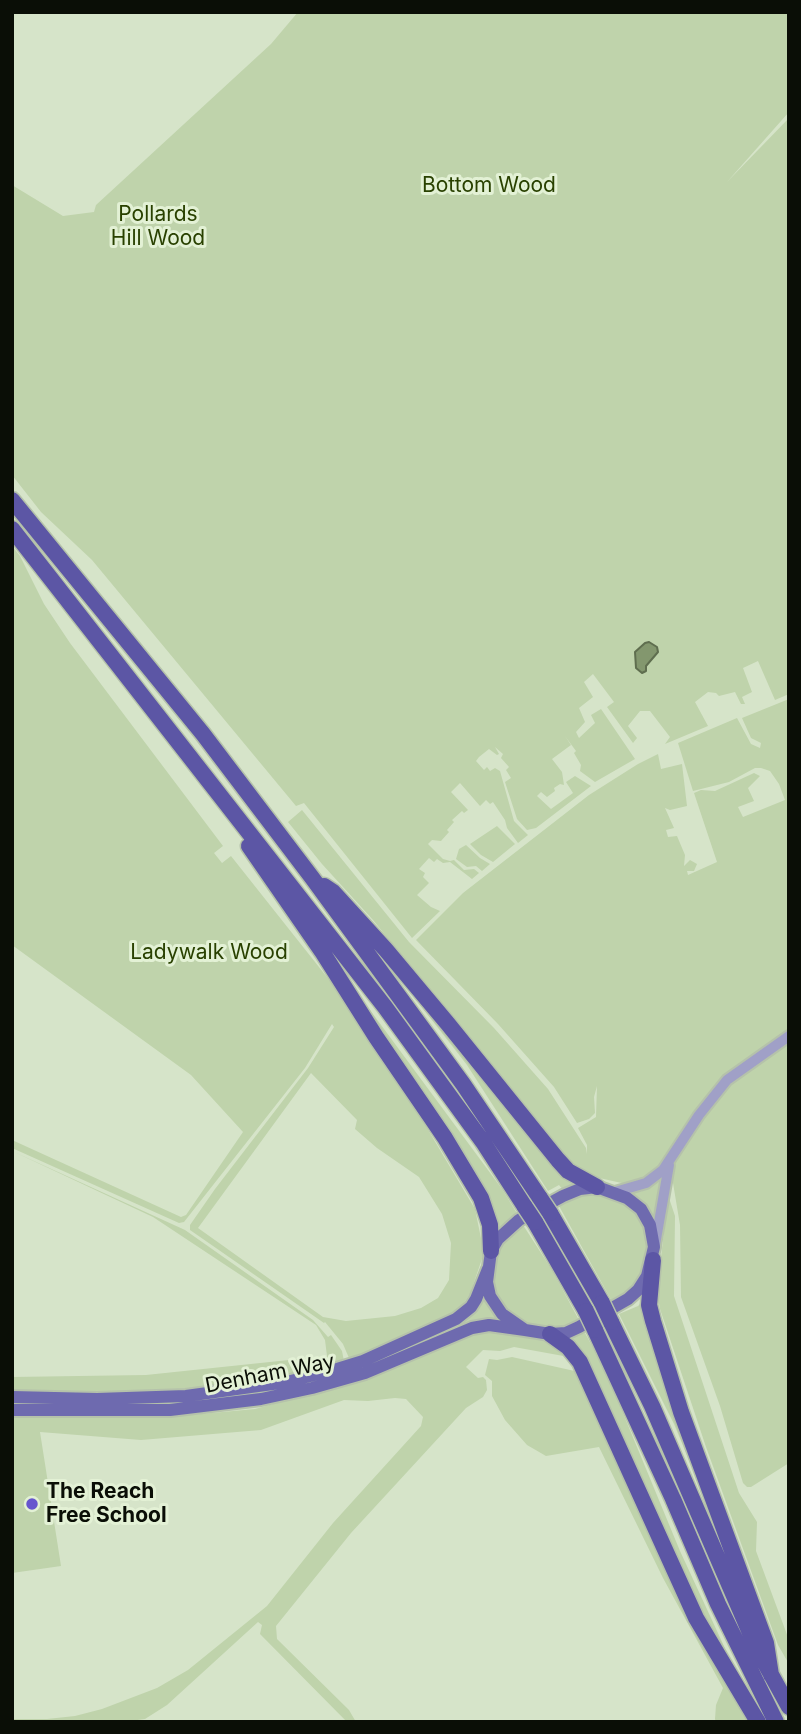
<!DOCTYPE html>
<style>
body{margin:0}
#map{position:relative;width:801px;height:1734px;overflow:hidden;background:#d6e4c9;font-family:Inter,sans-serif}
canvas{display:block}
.frame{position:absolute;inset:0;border:14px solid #0a0e06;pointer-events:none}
</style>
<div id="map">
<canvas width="801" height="1734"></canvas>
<div class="frame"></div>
</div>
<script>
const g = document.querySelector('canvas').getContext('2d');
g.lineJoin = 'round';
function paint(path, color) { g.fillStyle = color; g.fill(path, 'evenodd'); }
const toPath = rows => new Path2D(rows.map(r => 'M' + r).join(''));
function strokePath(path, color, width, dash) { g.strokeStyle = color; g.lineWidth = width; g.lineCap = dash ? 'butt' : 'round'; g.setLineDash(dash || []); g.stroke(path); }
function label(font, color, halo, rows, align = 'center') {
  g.font = font + ' Inter,sans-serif'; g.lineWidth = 6; g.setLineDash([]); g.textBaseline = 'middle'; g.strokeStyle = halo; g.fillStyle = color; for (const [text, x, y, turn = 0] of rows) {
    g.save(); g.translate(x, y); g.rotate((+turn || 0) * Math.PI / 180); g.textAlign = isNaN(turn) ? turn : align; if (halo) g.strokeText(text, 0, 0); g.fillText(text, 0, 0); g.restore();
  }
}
paint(toPath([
 [298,12,789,12,789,112,727,182,789,118,789,694,775,700,758,661,743,668,752,692,742,697,745,704,741,704,735,692,719,696,716,693,708,692,695,702,708,726,665,744,670,737,650,711,640,711,628,726,637,738,633,743,607,707,614,702,593,674,584,682,593,697,579,708,585,722,576,732,579,738,595,723,591,715,601,709,635,759,595,782,580,771,581,765,574,753,576,751,565,736,571,745,552,759,562,772,564,785,560,784,554,788,555,791,547,797,541,792,537,796,551,809,573,793,566,782,575,776,591,786,536,828,527,830,517,819,505,782,511,778,506,770,509,767,501,758,503,754,495,747,499,754,497,755,489,749,479,757,476,761,484,770,487,767,490,771,495,768,500,771,514,821,528,835,518,843,507,828,505,820,493,802,490,804,486,800,480,806,460,783,451,792,468,810,464,813,462,811,452,820,454,822,447,830,449,832,441,841,432,840,428,844,443,859,450,861,454,860,464,870,474,869,479,873,472,879,450,862,443,863,437,859,434,862,429,858,419,869,425,873,423,877,429,883,417,895,431,907,440,911,412,938,304,803,296,806,92,560,41,512,12,475,12,185,63,216,94,212,96,205,271,44],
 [12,546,20,556,44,604,70,643,223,846,214,853,222,863,231,856,338,991,411,1101,475,1209,484,1253,470,1294,455,1316,406,1338,349,1358,343,1344,325,1322,324,1323,190,1230,190,1225,215,1189,308,1068,334,1027,332,1024,305,1068,184,1222,179,1223,12,1148,12,1140,181,1217,186,1215,243,1132,191,1075,12,945],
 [311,1073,357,1120,355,1129,377,1148,419,1177,442,1214,451,1243,449,1280,438,1298,421,1308,395,1316,346,1321,323,1317,198,1228],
 [789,699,789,1033,726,1078,670,1156,642,1179,626,1184,586,1175,577,1170,555,1147,541,1126,373,920,322,864,288,822,302,810,409,942,494,1028,548,1089,586,1148,587,1154,587,1145,578,1128,596,1117,597,1086,594,1097,595,1113,589,1119,577,1123,554,1087,498,1024,416,940,463,893,589,795,638,764,658,754,661,769,682,764,687,806,670,810,665,808,674,828,666,830,668,837,677,836,685,855,684,866,690,860,697,864,694,871,687,871,688,875,717,862,694,793,701,790,715,791,754,773,760,776,748,788,754,801,738,807,743,817,785,800,779,784,770,771,761,768,755,768,729,782,693,791,678,743,737,718,751,744,760,748,761,743,751,738,742,718],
 [497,826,515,844,493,862,481,855,470,844],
 [466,845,480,858,490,864,482,871,476,866,467,867,456,859,459,849],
 [311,930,502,1189,518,1215,504,1225,494,1236,492,1219],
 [377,950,580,1185,564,1191,559,1185,548,1191,467,1065],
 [789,1040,789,1463,751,1487,747,1487,743,1483,720,1406,681,1297,680,1225,671,1171,678,1153,720,1094,742,1074],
 [12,1151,185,1230,313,1320,328,1337,331,1335,342,1351,344,1361,278,1378,189,1391,118,1394,12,1391,12,1377,146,1375,327,1356,325,1340,316,1325,153,1217],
 [660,1177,654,1222,630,1194,642,1191],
 [590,1194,610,1196,624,1202,639,1215,647,1229,649,1244,645,1271,636,1285,613,1303,559,1206,576,1197],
 [668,1195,675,1216,674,1296,739,1493,757,1522,756,1551,789,1640,789,1664,778,1645,706,1447,660,1309,657,1293],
 [523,1225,552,1270,580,1322,561,1331,522,1325,506,1313,495,1295,492,1275,500,1245],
 [483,1288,493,1311,503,1323,462,1326,460,1322],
 [642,1291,723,1542,674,1424,619,1314,638,1306,641,1303],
 [482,1329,550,1339,569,1357,514,1347,500,1351,483,1350,466,1367,478,1378,483,1377,486,1380,487,1390,483,1397,466,1408,351,1533,276,1626,277,1639,349,1710,356,1722,347,1722,260,1634,262,1625,258,1622,167,1705,145,1719,123,1722,12,1722,12,1719,47,1719,75,1716,102,1709,157,1688,188,1670,267,1606,333,1523,421,1426,423,1417,406,1399,395,1398,368,1401,344,1400,261,1430,141,1440,40,1432,61,1566,12,1573,12,1416,168,1417,255,1409,341,1385],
 [585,1333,606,1372,680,1551,742,1685,712,1635,564,1338],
 [512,1357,579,1372,669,1576,727,1686,749,1722,716,1722,715,1719,716,1705,723,1688,663,1578,599,1447,546,1456,527,1445,505,1420,492,1396,492,1381,485,1375,489,1359,497,1360]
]), '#bfd3ab');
const water = toPath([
 [649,642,657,647,658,652,646,666,646,671,642,673,636,668,635,652,645,643,649,642]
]);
paint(water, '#83976e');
strokePath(water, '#5f6e4f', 2);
const tertiary = toPath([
 [615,1192,646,1183,663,1170,699,1115,727,1080,789,1036],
 [655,1245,669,1165]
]);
const primary = toPath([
 [597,1187,627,1198,641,1209,650,1225,654,1247,647,1276,638,1290,628,1299,579,1327,566,1333,550,1334,525,1330,502,1314,490,1296,487,1282,491,1251,498,1239,519,1220,563,1196,580,1189,597,1187],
 [12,1397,97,1399,186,1396,287,1382,337,1369,363,1361,456,1319,471,1307,476,1299,488,1269],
 [12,1410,170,1410,261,1399,312,1388,365,1373,472,1328,489,1325,525,1330]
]);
const motorway = toPath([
 [12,500,203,734,313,879,463,1084,540,1198],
 [12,529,385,1007,483,1142,525,1207],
 [249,846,323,953,376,1037,445,1138,481,1198,490,1225,491,1251],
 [324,886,333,892,386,950,448,1024,558,1160,568,1171,597,1187],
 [550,1213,602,1303],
 [535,1222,586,1311],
 [653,1260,649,1305,653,1321,681,1412,766,1643,771,1675],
 [611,1322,652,1406,757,1649,789,1707],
 [595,1330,673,1499,718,1604,776,1722],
 [550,1334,568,1347,580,1362,696,1618,758,1722]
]);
strokePath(tertiary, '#b5c2aa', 14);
strokePath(primary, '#b5c2aa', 16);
strokePath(motorway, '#b5c2aa', 19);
strokePath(tertiary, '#a0a0c7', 10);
strokePath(primary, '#6e6aaf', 12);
strokePath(motorway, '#5c56a5', 16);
const motorwayBridge = toPath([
 [540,1198,550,1213],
 [525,1207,535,1222],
 [602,1303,611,1322],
 [586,1311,595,1330]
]);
strokePath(motorwayBridge, '#b5c2aa', 19, []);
strokePath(motorwayBridge, '#5c56a5', 16);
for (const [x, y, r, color] of [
 [32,1504,7,"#6655ce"]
]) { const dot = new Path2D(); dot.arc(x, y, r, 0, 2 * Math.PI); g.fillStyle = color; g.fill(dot); strokePath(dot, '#e3f1d5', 2.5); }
label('21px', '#294100', '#e3f1d5', [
 ["Bottom Wood",489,186],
 ["Pollards",158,215],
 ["Hill Wood",158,239],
 ["Ladywalk Wood",209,953]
]);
label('21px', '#0a0e06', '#e3f1d5', [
 ["Denham Way",270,1374,-11]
]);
label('bold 21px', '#0a0e06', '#e3f1d5', [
 ["The Reach",46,1492],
 ["Free School",46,1516]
], 'left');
</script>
